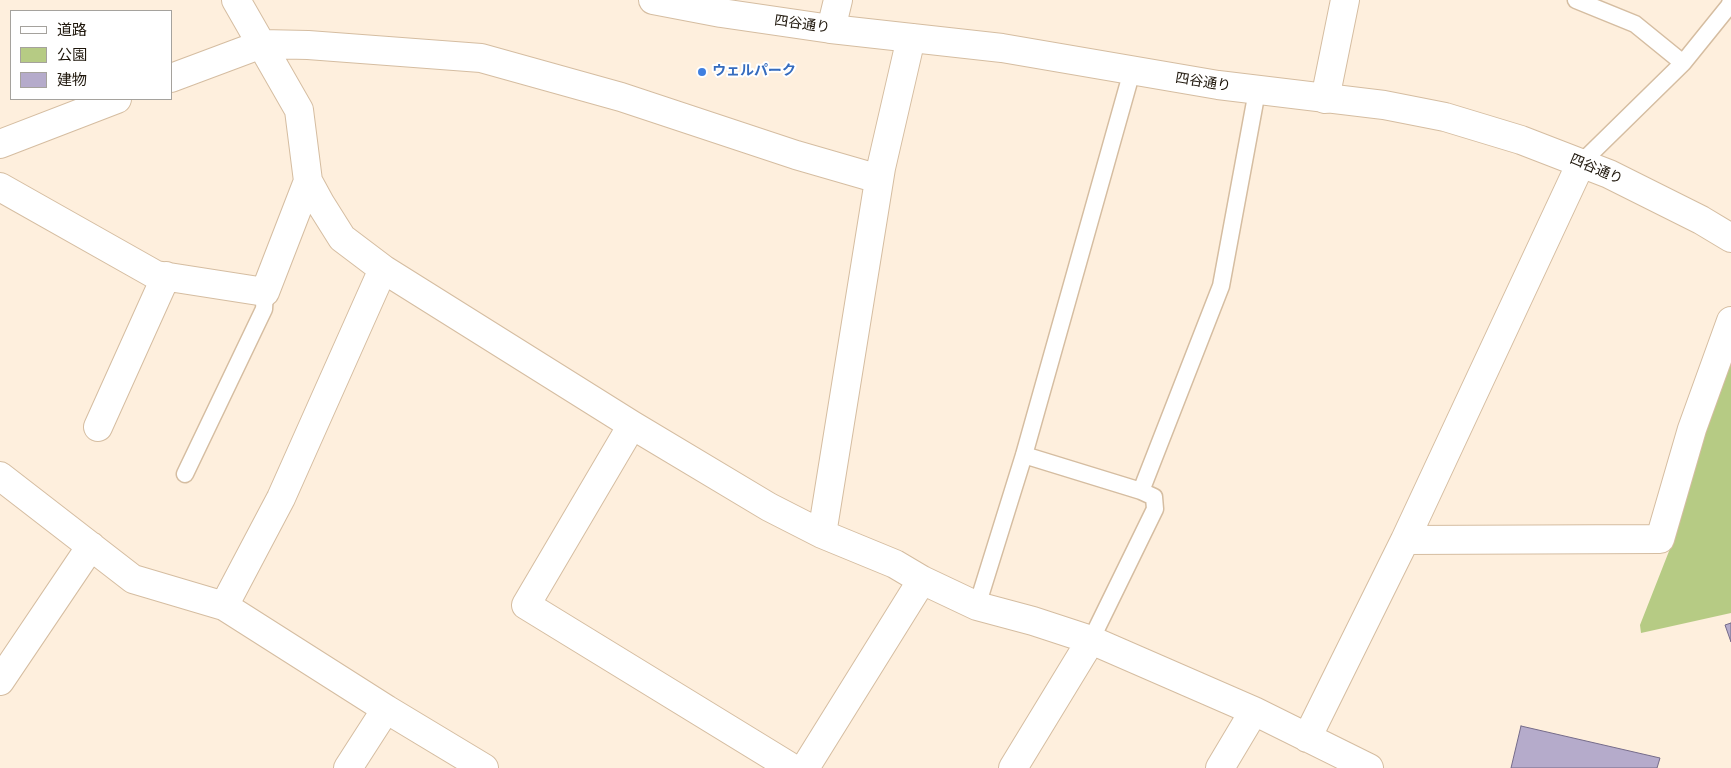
<!DOCTYPE html>
<meta charset="utf-8">
<style>
body{margin:0}
#map{position:relative;width:1731px;height:768px;overflow:hidden;background:#feefdd;font-family:"Titillium Web","Noto Sans JP",sans-serif}
canvas{display:block}
.legend{position:absolute;left:10px;top:10px;width:162px;height:90px;box-sizing:border-box;background:#fff;border:1px solid #a5a29d;margin:0;padding:6px 9px;list-style:none;font-size:15px;color:#1e160b}
.legend li{display:flex;align-items:center;gap:10px;height:25px}
.legend b{width:25px;border:1px solid #a5a29d}
</style>
<div id="map">
<canvas width="1731" height="768"></canvas>
<ul class="legend">
<li><b style="height:6px;background:#fff"></b>道路</li>
<li><b style="height:14px;background:#b6cb84"></b>公園</li>
<li><b style="height:14px;background:#b5abcb"></b>建物</li>
</ul>
</div>
<script>
const g = document.querySelector('canvas').getContext('2d');
g.lineJoin = 'round';
function paint(path, color) { g.fillStyle = color; g.fill(path, 'evenodd'); }
const toPath = rows => new Path2D(rows.map(r => 'M' + r).join(''));
function strokePath(path, color, width, dash) { g.strokeStyle = color; g.lineWidth = width; g.lineCap = dash ? 'butt' : 'round'; g.setLineDash(dash || []); g.stroke(path); }
function label(font, color, halo, rows, align = 'center') {
  g.font = font + ' "Titillium Web","Noto Sans JP",sans-serif'; g.lineWidth = 4; g.setLineDash([]); g.textBaseline = 'middle'; g.strokeStyle = halo; g.fillStyle = color; for (const [text, x, y, turn = 0] of rows) {
    g.save(); g.translate(x, y); g.rotate((+turn || 0) * Math.PI / 180); g.textAlign = isNaN(turn) ? turn : align; if (halo) g.strokeText(text, 0, 0); g.fillText(text, 0, 0); g.restore();
  }
}
paint(toPath([
 [1731,349,1731,613,1641,633,1640,625,1673,541,1697,449]
]), '#b6cb84');
const building = toPath([
 [1731,623,1731,642,1725,625,1731,623],
 [1521,726,1660,758,1657,768,1511,768,1521,726]
]);
paint(building, '#b5abcb');
strokePath(building, '#756b89', 1);
const lane = toPath([
 [1576,0,1635,24,1683,63,1581,163],
 [1683,63,1729,6,1731,1],
 [1024,455,1141,491,1154,497,1155,509,1091,640],
 [185,474,264,309,265,292],
 [1141,491,1221,286,1257,91],
 [977,606,1024,455,1132,71]
]);
const street = toPath([
 [236,0,299,110,308,181,320,203,342,238,383,269,632,425,769,507,822,534,895,564,922,580,977,606,1033,621,1091,640,1254,711,1369,768],
 [831,29,838,0],
 [171,78,262,44,308,45,481,58,621,97,796,155,879,179],
 [1325,99,1345,0],
 [0,144,117,99],
 [0,187,156,275,265,292,308,181],
 [632,425,526,605,792,768],
 [98,427,166,276],
 [0,476,133,579,224,606,386,709],
 [822,534,881,168,911,38],
 [1405,540,1581,163],
 [224,606,281,498,383,269],
 [0,681,91,546],
 [1307,738,1405,540,1660,539,1692,429,1731,321],
 [348,768,386,709,484,768],
 [805,768,922,580],
 [1013,768,1091,640],
 [1220,768,1254,711]
]);
const secondary = toPath([
 [653,0,721,13,831,29,1002,48,1218,85,1384,105,1445,117,1521,140,1609,174,1701,220,1731,238]
]);
strokePath(lane, '#d5bda1', 19);
strokePath(street, '#d5bda1', 30);
strokePath(secondary, '#d5bda1', 30);
strokePath(lane, '#fff', 16);
strokePath(street, '#fff', 28);
strokePath(secondary, '#fff', 28);
for (const [x, y, r, color] of [
 [702,72,5,"#3f7fe0"]
]) { const dot = new Path2D(); dot.arc(x, y, r, 0, 2 * Math.PI); g.fillStyle = color; g.fill(dot); strokePath(dot, '#fff', 2); }
label('14px', '#1e160b', '#fff', [
 ["四谷通り",802,25,8],
 ["四谷通り",1203,83,9],
 ["四谷通り",1596,170,23]
]);
label('bold 14px', '#366cbe', '#fff', [
 ["ウェルパーク",712,72]
], 'left');
</script>
